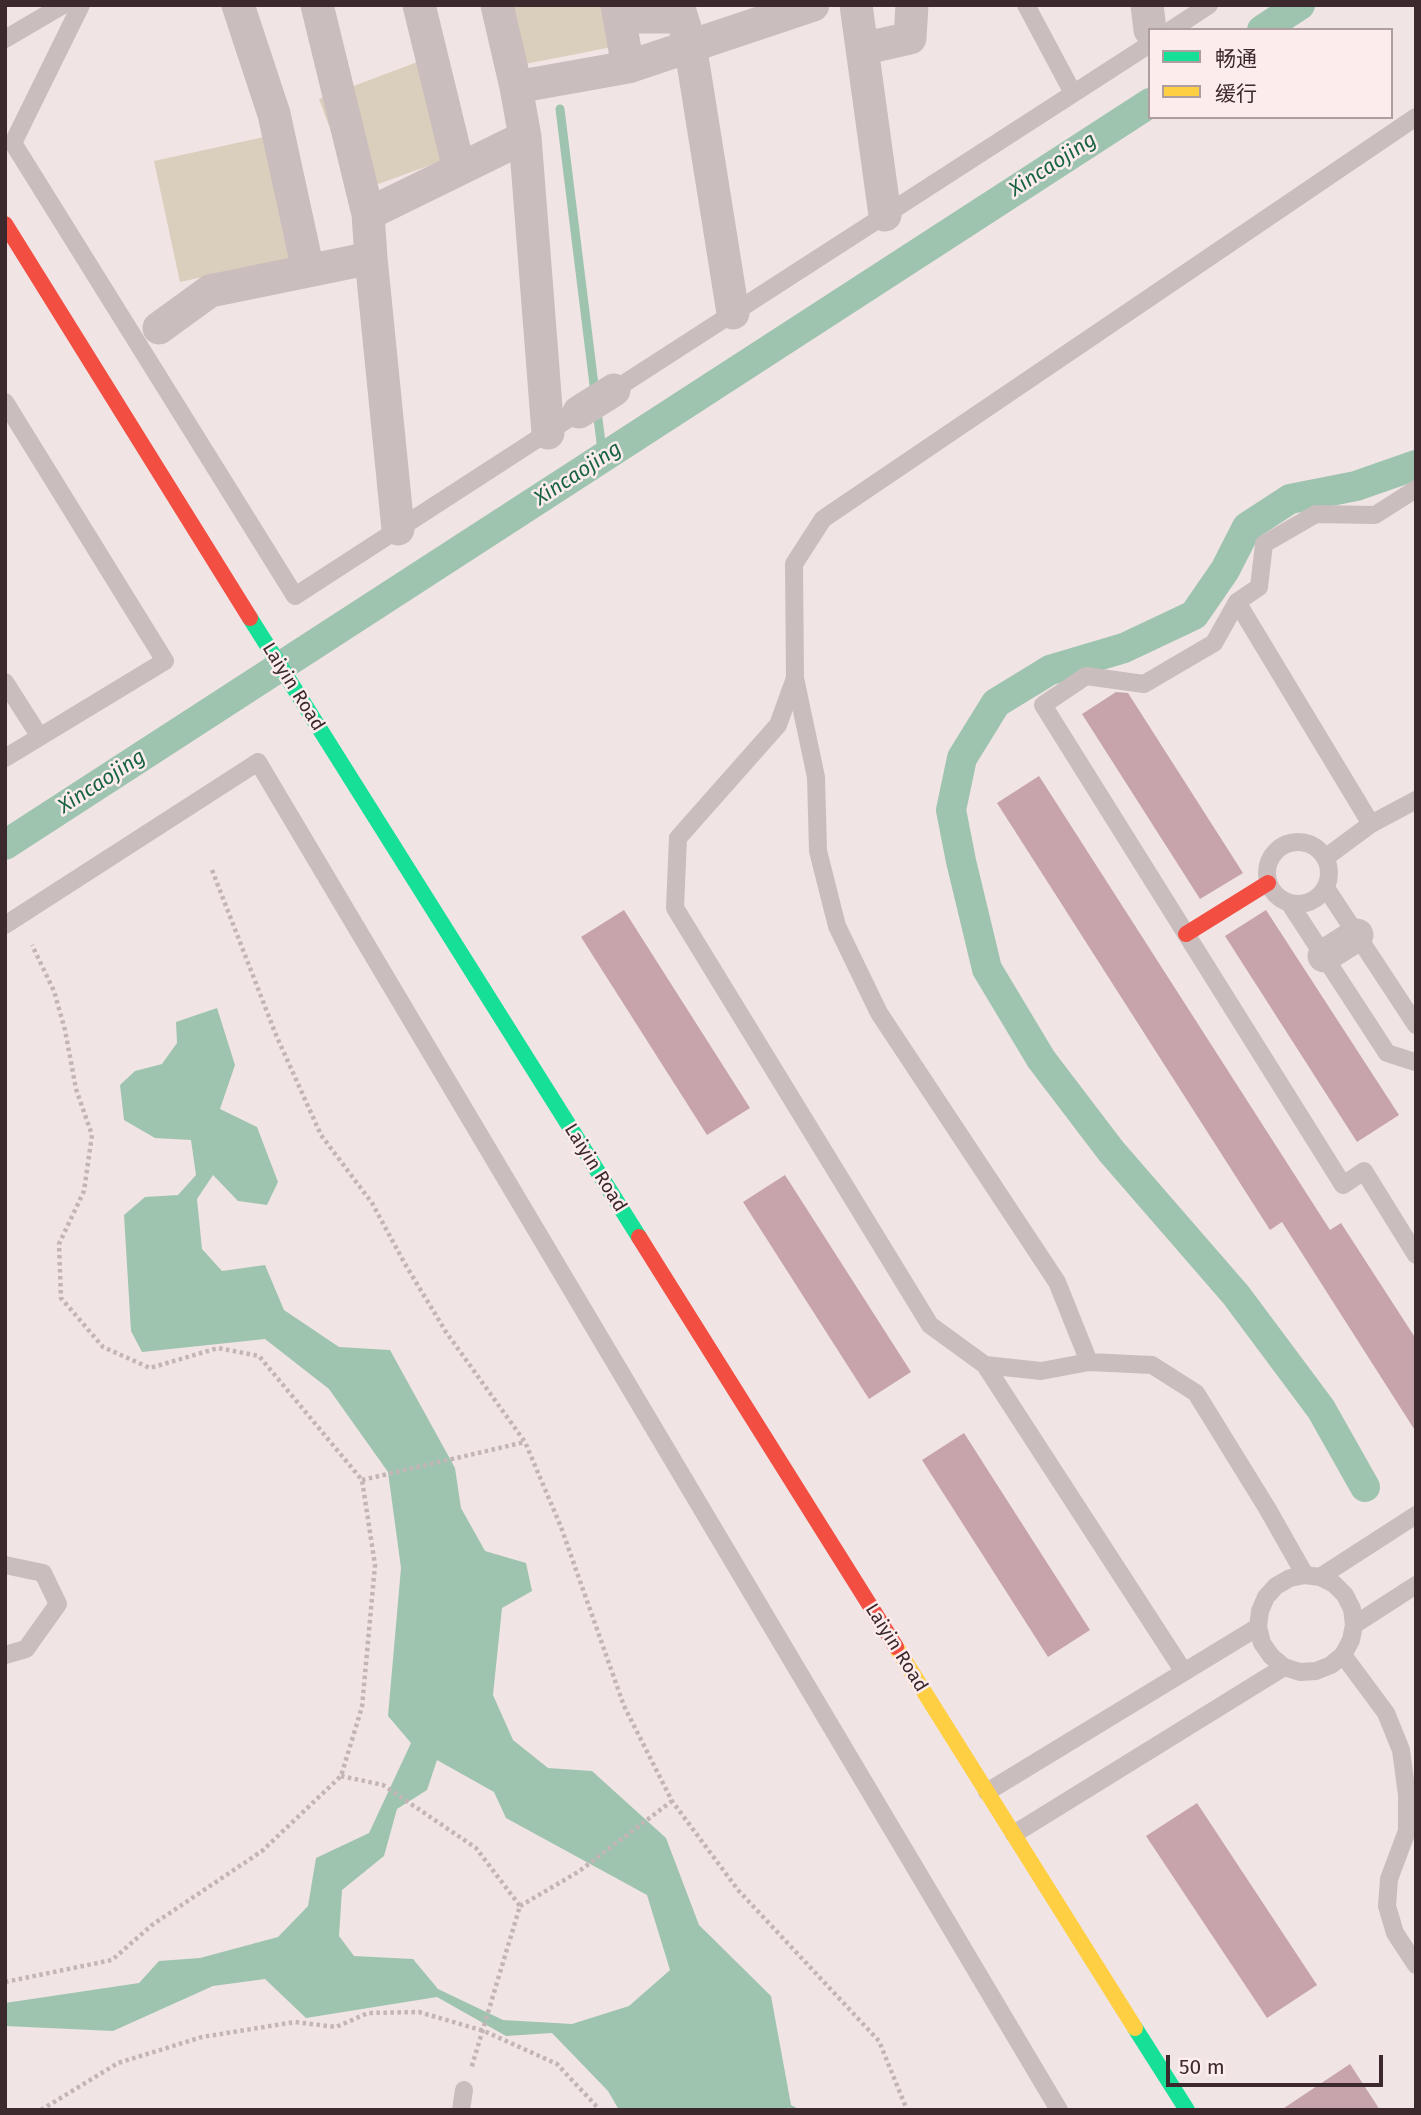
<!DOCTYPE html>
<meta charset="utf-8">
<style>
body{margin:0}
#map{position:relative;width:1421px;height:2115px;overflow:hidden;background:#f1e4e4;font-family:"Fira Sans","Noto Sans SC",sans-serif}
canvas{display:block}
.frame{position:absolute;inset:0;border:7px solid #3c292e;pointer-events:none}
.legend{position:absolute;left:1148px;top:28px;width:245px;height:91px;box-sizing:border-box;background:#fcecec;border:2px solid #af9ea0;margin:0;padding:9px 12px;list-style:none;font-size:21px;color:#3c292e}
.legend li{display:flex;align-items:center;gap:14px;height:35px}
.legend b{width:35px;border:2px solid #af9ea0}
.scale{position:absolute;left:1166px;top:2055px;width:217px;height:32px;box-sizing:border-box;border:4px solid #3c292e;border-top:0;padding-left:9px;font-size:21px;line-height:24px;white-space:nowrap;color:#3c292e;-webkit-text-stroke:5px #fcecec;paint-order:stroke}
</style>
<div id="map">
<canvas width="1421" height="2115"></canvas>
<div class="frame"></div>
<ul class="legend">
<li><b style="height:9px;background:#16e098"></b>畅通</li>
<li><b style="height:9px;background:#ffcf43"></b>缓行</li>
</ul>
<div class="scale">50 m</div>
</div>
<script>
const g = document.querySelector('canvas').getContext('2d');
g.lineJoin = 'round';
function paint(path, color) { g.fillStyle = color; g.fill(path, 'evenodd'); }
const toPath = rows => new Path2D(rows.map(r => 'M' + r).join(''));
function strokePath(path, color, width, dash) { g.strokeStyle = color; g.lineWidth = width; g.lineCap = dash ? 'butt' : 'round'; g.setLineDash(dash || []); g.stroke(path); }
function label(font, color, halo, rows, align = 'center') {
  g.font = font + ' "Fira Sans",sans-serif'; g.lineWidth = 5; g.setLineDash([]); g.textBaseline = 'middle'; g.strokeStyle = halo; g.fillStyle = color; for (const [text, x, y, turn = 0] of rows) {
    g.save(); g.translate(x, y); g.rotate((+turn || 0) * Math.PI / 180); g.textAlign = isNaN(turn) ? turn : align; if (halo) g.strokeText(text, 0, 0); g.fillText(text, 0, 0); g.restore();
  }
}
paint(toPath([
 [498,5,603,5,612,47,510,67],
 [420,61,455,156,354,193,319,99],
 [264,137,291,258,180,282,154,161]
]), '#dacfbc');
paint(toPath([
 [217,1008,235,1065,220,1109,257,1127,278,1182,267,1205,238,1201,213,1175,197,1199,202,1249,222,1271,265,1265,284,1310,339,1347,390,1350,455,1468,461,1508,485,1551,526,1563,532,1591,502,1608,493,1695,513,1740,548,1768,592,1771,666,1838,699,1925,771,1996,791,2105,800,2110,619,2110,608,2091,552,2033,506,2036,437,1997,306,2018,265,1979,213,1986,113,2031,5,2026,5,2003,139,1983,159,1961,200,1958,278,1937,308,1906,316,1858,369,1833,411,1743,388,1716,401,1568,388,1472,329,1389,265,1339,142,1352,131,1331,124,1215,145,1197,178,1195,196,1175,191,1140,155,1138,124,1120,120,1085,135,1071,162,1064,177,1043,176,1022],
 [437,1760,494,1792,506,1818,647,1895,670,1970,629,2006,572,2024,503,2020,438,1989,413,1959,354,1956,339,1936,342,1890,384,1856,397,1809,427,1790]
]), '#9ec4af');
strokePath(toPath([
 [560,109,595,393],
 [597,411,603,458]
]), '#9ec4af', 9);
strokePath(toPath([
 [1262,30,1300,5],
 [5,845,1150,103],
 [1365,1487,1321,1409,1236,1295,1111,1151,1041,1059,987,969,961,861,951,810,962,758,996,703,1050,670,1124,648,1194,615,1225,570,1247,527,1290,499,1356,486,1416,465]
]), '#9ec4af', 30);
paint(toPath([
 [1116,692,1128,693,1243,873,1200,899,1082,714],
 [1039,776,1330,1230,1341,1223,1416,1339,1416,1432,1282,1222,1270,1230,997,803],
 [624,910,750,1108,707,1135,581,937],
 [1266,910,1399,1115,1357,1142,1225,936],
 [785,1175,911,1372,869,1399,743,1202],
 [964,1433,1090,1630,1048,1657,922,1460],
 [1197,1803,1317,1985,1267,2018,1146,1836],
 [1350,2064,1380,2110,1281,2110]
]), '#c7a4ac');
strokePath(toPath([
 [212,870,276,1035,321,1135,372,1203,405,1264,446,1332,525,1442,561,1527,624,1706,672,1801,738,1890,879,2041,907,2110],
 [362,1480,525,1442],
 [341,1776,383,1785,476,1848,520,1906,471,2069],
 [520,1906,578,1872,672,1801],
 [5,1982,112,1960,152,1925,262,1851,341,1776,362,1707,375,1565,362,1480,259,1356,218,1348,150,1368,103,1347,61,1298,59,1244,84,1191,92,1135,76,1089,65,1030,54,991,32,945],
 [41,2110,118,2063,202,2037,295,2022,336,2027,368,2013,419,2012,484,2031,557,2064,600,2110]
]), '#c3b5b6', 4.5, [3.5, 3.5]);
strokePath(toPath([
 [81,5,13,143,295,596,579,412],
 [1026,5,1073,93],
 [1171,30,1209,5],
 [5,39,63,5],
 [614,390,1150,44],
 [5,402,165,661,5,758],
 [1416,489,1375,515,1316,514,1264,544,1259,587,1237,602,1214,643,1144,684,1086,676,1043,705,1343,1185,1364,1171,1416,1255],
 [1237,602,1371,824],
 [795,678,816,777,818,851,837,926,879,1013,1057,1282,1089,1362],
 [5,682,40,737],
 '1267 873a31 31 0 1 1 62 0a31 31 0 1 1-62 0Z',
 [1325,858,1371,824,1416,800],
 [1326,888,1416,1025],
 [1290,904,1387,1053,1415,1062],
 [5,925,258,762,1059,2110],
 [985,1365,1184,1672],
 [5,1565,43,1573,58,1604,26,1649,5,1655],
 [1305,1575,1267,1508,1196,1393,1152,1365,1089,1362,1041,1371,985,1365,930,1325,675,908,678,838,778,725,795,678,794,564,823,519,1416,117],
 [1320,1577,1334,1584,1345,1595,1352,1609,1354,1625,1351,1640,1343,1655,1331,1665,1316,1671,1300,1672,1284,1667,1271,1656,1262,1643,1258,1627,1260,1611,1266,1597,1276,1586,1290,1578,1305,1575,1320,1577,1416,1515],
 [1354,1625,1416,1585],
 [1343,1655,1386,1713,1401,1750,1407,1795,1407,1831,1389,1879,1387,1906,1395,1933,1416,1965],
 [987,1792,1258,1627],
 [1014,1834,1284,1667],
 [461,2110,464,2090]
]), '#cabdbe', 18);
strokePath(toPath([
 [238,5,274,114,308,270],
 [317,5,368,214],
 [419,5,459,169],
 [497,5,516,87],
 [617,5,628,67],
 [678,5,690,44,733,313],
 [856,5,885,215],
 [1147,5,1150,30],
 [620,17,681,17],
 [862,49,910,38,912,5],
 [525,137,548,433],
 [371,258,398,529],
 [159,328,210,291,371,258,368,214,525,137,516,87,628,67,813,5],
 [579,412,614,390],
 [1324,956,1357,935]
]), '#cabdbe', 33);
strokePath(toPath([
 [250,618,639,1237],
 [1135,2028,1187,2110]
]), '#16e098', 16);
strokePath(toPath([
 [896,1647,1135,2028]
]), '#ffcf43', 16);
strokePath(toPath([
 [5,224,250,618],
 [1186,934,1268,883],
 [639,1237,896,1647]
]), '#f24e42', 16);
label('19px', '#3c292e', '#fcecec', [
 ["Laiyin Road",293,687,58],
 ["Laiyin Road",595,1168,58],
 ["Laiyin Road",896,1648,58]
]);
label('italic 21px', '#196440', '#fcecec', [
 ["Xincaojing",1053,165,-33],
 ["Xincaojing",578,474,-33],
 ["Xincaojing",102,782,-33]
]);
</script>
